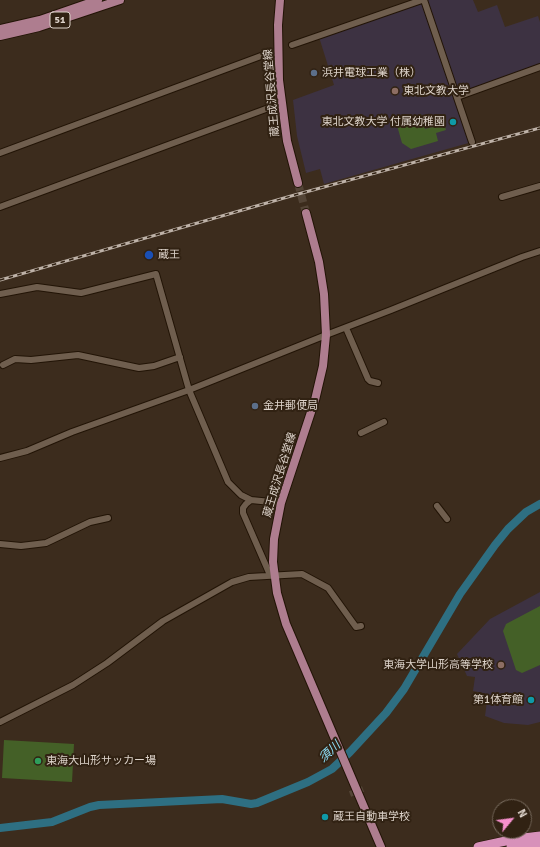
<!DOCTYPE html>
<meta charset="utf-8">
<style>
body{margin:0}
#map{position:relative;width:540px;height:847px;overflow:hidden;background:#3c2c1d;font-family:Signika,sans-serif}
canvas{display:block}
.north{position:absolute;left:492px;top:799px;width:40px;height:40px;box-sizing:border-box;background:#312213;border:1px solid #76695c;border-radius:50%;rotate:61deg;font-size:11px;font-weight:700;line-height:16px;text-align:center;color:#ddd3ca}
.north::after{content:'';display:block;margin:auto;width:14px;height:18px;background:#f790cd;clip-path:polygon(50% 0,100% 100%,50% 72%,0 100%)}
</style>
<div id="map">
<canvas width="540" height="847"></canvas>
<div class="north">N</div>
</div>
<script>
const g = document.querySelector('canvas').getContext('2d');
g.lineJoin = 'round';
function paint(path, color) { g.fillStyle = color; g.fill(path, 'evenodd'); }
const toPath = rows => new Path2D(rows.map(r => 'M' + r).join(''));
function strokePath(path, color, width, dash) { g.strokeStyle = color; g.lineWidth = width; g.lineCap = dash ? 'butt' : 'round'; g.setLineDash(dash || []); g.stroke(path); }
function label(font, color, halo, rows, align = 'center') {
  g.font = font + ' Signika,"Noto Sans JP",sans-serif'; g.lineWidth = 4; g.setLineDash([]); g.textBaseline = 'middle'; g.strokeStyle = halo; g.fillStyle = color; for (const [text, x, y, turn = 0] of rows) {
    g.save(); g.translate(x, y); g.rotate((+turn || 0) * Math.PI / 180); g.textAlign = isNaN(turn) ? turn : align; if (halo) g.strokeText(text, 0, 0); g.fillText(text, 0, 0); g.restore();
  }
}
paint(toPath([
 [429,0,473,0,478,12,497,5,505,27,538,16,540,22,540,67,457,97,472,142,324,184,320,169,306,173,297,136,293,100,334,85,319,37],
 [540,592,540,722,528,725,504,723,485,716,488,694,473,691,475,677,467,676,457,654,490,619]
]), '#3d3242');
paint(toPath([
 [421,114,425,129,444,124,446,130,436,133,438,141,411,149,402,143,396,122],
 [540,606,540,665,522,673,516,670,503,631,506,624],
 [4,740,74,744,72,782,2,778]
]), '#446027');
strokePath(toPath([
 [0,828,52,822,90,807,99,805,222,799,251,804,257,803,308,782,332,769,350,752,386,713,404,689,460,594,495,545,508,529,526,512,540,504]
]), '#2e6f82', 8);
strokePath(toPath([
 [350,794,363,789]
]), '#544537', 6, [6, 3]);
strokePath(toPath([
 [298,183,306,213]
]), '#544537', 8, [8, 4]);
const minor = toPath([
 [424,0,472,142],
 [292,45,422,0],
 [457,97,540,67],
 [0,153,269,53],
 [502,197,540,186],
 [0,207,274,106],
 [0,294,37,287,81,293,156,274,189,390,228,482,241,495,251,500,281,503],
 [346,328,368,379,370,381,378,383],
 [3,365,15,359,31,360,78,355,139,368,154,366,180,357],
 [361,433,384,422],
 [0,458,27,451,72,432,189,390,326,335,391,310,522,257,540,251],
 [251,500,246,504,243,508,243,513,270,575],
 [437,506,447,519],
 [0,544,21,546,46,543,90,522,108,518],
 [0,722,73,685,107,663,163,621,232,582,249,577,302,574,328,588,356,627,361,626]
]);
const major = toPath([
 [280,0,278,25,279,80,287,141,298,183],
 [0,29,40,20,98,0],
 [0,36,39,27,120,0],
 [306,213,319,262,324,294,326,335,323,366,315,400,281,503,274,539,273,562,277,593,286,624,381,847]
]);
const highway = toPath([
 [478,847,515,839,540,836],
 [511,847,540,843]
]);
strokePath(minor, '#221406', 8);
strokePath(major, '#221406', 10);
strokePath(highway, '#221406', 10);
strokePath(minor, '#6f5e4e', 6);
strokePath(major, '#ae7d8f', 8);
strokePath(highway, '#d891ba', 9);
const rail = toPath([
 [0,280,291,196,540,128]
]);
strokePath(rail, '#beb2a8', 3);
strokePath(rail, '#312213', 1.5, [4.5]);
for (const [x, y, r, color] of [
 [314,73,4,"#5c6f8a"],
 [395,91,4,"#8d6e63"],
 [453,122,4,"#0f9aa8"],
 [149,255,5,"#1a4fb4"],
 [255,406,4,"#5c6f8a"],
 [501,665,4,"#8d6e63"],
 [531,700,4,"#0f9aa8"],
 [38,761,4,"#2e9e5b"],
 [325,817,4,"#0f9aa8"]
]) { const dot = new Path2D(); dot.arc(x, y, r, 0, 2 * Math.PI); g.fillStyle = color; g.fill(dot); strokePath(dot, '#312213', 1.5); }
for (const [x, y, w] of [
 [60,20,20]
]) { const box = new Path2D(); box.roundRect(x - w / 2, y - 8, w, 16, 3); g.fillStyle = '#312213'; g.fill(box); strokePath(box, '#ddd3ca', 1); }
label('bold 10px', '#ddd3ca', null, [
 ["51",60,20]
]);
label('11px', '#ddd3ca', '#312213', [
 ["浜井電球工業（株）",322,73],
 ["東北文教大学",403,91],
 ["東北文教大学 付属幼稚園",445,122,"right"],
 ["蔵王",158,255],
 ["金井郵便局",263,406],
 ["東海大学山形高等学校",493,665,"right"],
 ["第1体育館",523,700,"right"],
 ["東海大山形サッカー場",46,761],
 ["蔵王自動車学校",333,817]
], 'left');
label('11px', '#ddd3ca', '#312213', [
 ["蔵王成沢長谷堂線",272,93,-95],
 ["蔵王成沢長谷堂線",280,475,-73]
]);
label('italic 12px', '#8ee3fd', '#312213', [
 ["須川",330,752,-42]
]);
</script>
